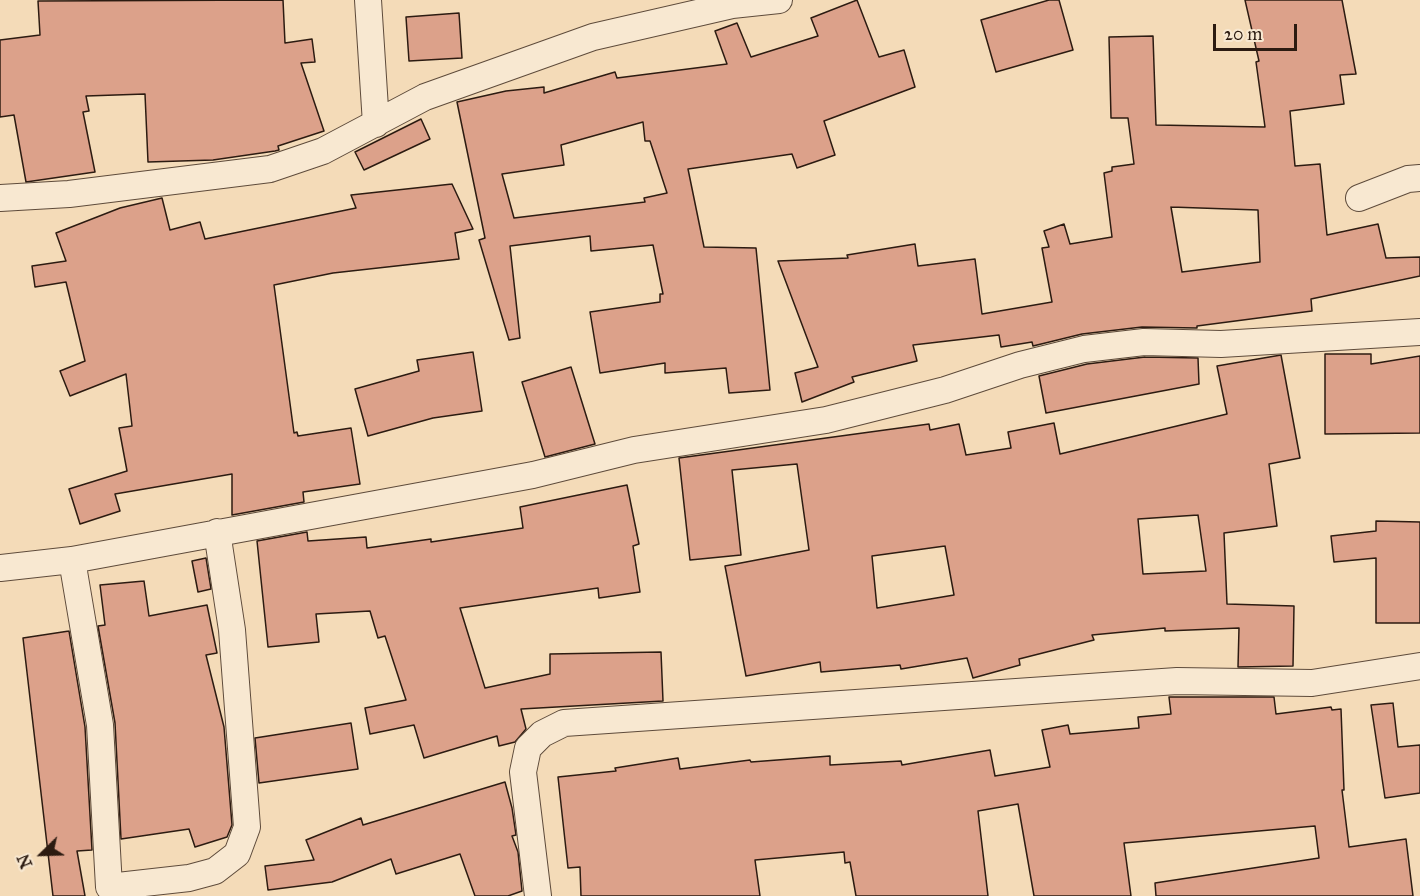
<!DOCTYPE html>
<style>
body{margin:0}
#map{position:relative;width:1420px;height:896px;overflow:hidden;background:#f4dbb8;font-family:"IM FELL Great Primer",serif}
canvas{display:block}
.north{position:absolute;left:12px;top:824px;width:60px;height:60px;-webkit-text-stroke:4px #f8e8d1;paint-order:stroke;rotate:247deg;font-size:16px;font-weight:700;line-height:24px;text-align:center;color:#2c1b11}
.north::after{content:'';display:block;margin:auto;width:21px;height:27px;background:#2c1b11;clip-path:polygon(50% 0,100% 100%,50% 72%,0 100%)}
.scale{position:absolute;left:1213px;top:24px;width:84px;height:27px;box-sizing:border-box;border:3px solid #2c1b11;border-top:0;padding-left:8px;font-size:18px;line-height:21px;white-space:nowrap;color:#2c1b11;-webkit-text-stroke:4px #f8e8d1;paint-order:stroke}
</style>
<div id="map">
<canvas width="1420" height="896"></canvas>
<div class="north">N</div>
<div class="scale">20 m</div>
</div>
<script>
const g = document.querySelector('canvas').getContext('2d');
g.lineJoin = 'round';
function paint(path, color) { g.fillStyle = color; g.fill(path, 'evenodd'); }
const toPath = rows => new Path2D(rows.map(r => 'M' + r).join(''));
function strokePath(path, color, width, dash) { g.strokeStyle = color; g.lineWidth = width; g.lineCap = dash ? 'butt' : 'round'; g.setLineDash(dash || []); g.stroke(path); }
const building = toPath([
 [283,0,285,43,312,39,315,62,301,63,324,131,278,146,279,150,275,151,213,160,148,162,145,94,86,96,89,111,83,112,95,172,26,182,14,115,0,117,0,40,40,35,38,1,283,0],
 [857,0,879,57,904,50,915,87,824,121,835,155,797,168,792,154,688,169,704,247,756,248,770,390,729,393,726,368,665,373,665,363,600,373,590,312,660,302,660,294,663,294,653,245,591,251,590,236,510,246,520,338,509,340,479,240,485,238,457,102,506,91,544,87,544,93,615,72,617,78,727,64,715,31,737,23,751,57,818,36,811,18,857,0],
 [643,122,645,141,650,141,667,193,644,198,645,202,514,218,502,174,564,165,561,145,643,122],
 [1049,0,1059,0,1073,50,996,72,981,20,1049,0],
 [1245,0,1342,0,1356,74,1340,75,1344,104,1290,111,1295,166,1320,164,1327,235,1378,224,1386,258,1420,257,1420,276,1311,299,1312,311,1197,326,1197,328,1142,327,1082,334,1033,346,1032,342,1001,347,999,335,913,345,917,361,852,377,854,382,802,402,795,373,818,367,778,261,848,258,847,255,915,244,918,266,975,259,982,314,1052,302,1042,248,1049,247,1044,231,1064,224,1070,244,1112,237,1104,173,1112,171,1112,167,1134,164,1128,118,1111,118,1109,37,1153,36,1156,125,1265,127,1256,62,1259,61,1245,0],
 [1171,207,1258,210,1260,262,1182,272,1171,207],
 [459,13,462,58,409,61,406,17,459,13],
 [421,119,430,139,364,170,355,152,421,119],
 [452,184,473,229,455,233,459,259,333,273,274,285,294,433,297,432,298,436,351,428,360,484,303,492,304,502,232,515,232,474,115,494,120,511,80,524,69,489,127,471,119,428,132,426,126,374,70,396,60,371,85,361,66,282,35,287,32,266,66,261,56,233,120,208,162,198,170,230,200,222,205,239,356,208,351,195,452,184],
 [473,352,482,411,433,418,368,436,355,389,419,371,417,360,473,352],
 [1325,354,1371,354,1371,364,1420,356,1420,433,1325,434,1325,354],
 [1281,355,1300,458,1269,464,1277,526,1224,533,1227,604,1294,606,1293,666,1238,667,1239,628,1165,631,1165,628,1092,635,1094,640,1019,659,1020,665,973,678,967,658,901,669,900,665,821,672,820,662,746,676,725,566,809,550,797,464,732,470,741,555,690,560,679,458,929,424,930,430,959,424,966,455,1011,448,1008,432,1054,423,1060,454,1227,414,1217,366,1281,355],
 [1198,515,1206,571,1143,574,1138,519,1198,515],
 [945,546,954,595,877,608,872,556,945,546],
 [1145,357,1198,358,1199,384,1046,413,1039,376,1087,364,1145,357],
 [571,367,595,444,545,457,522,382,571,367],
 [627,485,639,544,633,546,640,592,599,598,598,588,460,608,485,688,550,674,550,654,661,652,663,701,521,709,526,729,515,742,499,746,497,736,424,758,414,725,370,734,365,708,406,700,385,636,378,638,370,611,316,614,319,642,268,647,257,541,307,532,308,541,366,537,367,548,431,539,431,542,523,528,520,507,627,485],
 [1376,521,1420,522,1420,623,1376,623,1376,558,1334,562,1331,536,1376,531,1376,521],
 [206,558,211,589,198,592,192,561,206,558],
 [144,581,149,616,207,605,217,653,206,655,224,727,232,825,227,837,195,847,189,829,121,839,115,723,98,626,105,625,100,585,144,581],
 [69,631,85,727,92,850,77,851,85,896,53,896,23,638,69,631],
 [1169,697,1274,697,1276,714,1331,707,1332,710,1341,709,1344,790,1342,790,1349,847,1406,839,1413,896,1156,896,1155,883,1319,858,1315,826,1124,843,1131,896,1034,896,1018,804,978,811,988,896,856,896,850,862,845,863,844,852,755,860,760,896,581,896,580,867,568,868,558,777,616,771,615,768,678,758,680,769,750,760,751,762,830,756,830,765,901,761,902,765,990,750,995,776,1050,767,1042,730,1068,725,1070,734,1139,728,1138,717,1171,714,1169,697],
 [1393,703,1398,747,1420,745,1420,793,1385,798,1371,705,1393,703],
 [351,723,358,769,259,783,255,738,351,723],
 [505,782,512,808,516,835,512,836,518,852,522,891,508,896,475,896,460,854,396,874,391,859,332,882,268,890,265,866,314,860,306,840,361,818,363,825,505,782]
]);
paint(building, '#dca18a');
strokePath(building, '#2c1b11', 1.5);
const street = toPath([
 [368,0,376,124],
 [0,198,69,194,270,169,323,151,425,97,593,37,732,5,779,0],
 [1359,198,1408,179,1420,178],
 [72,560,100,725,109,887,189,878,215,871,237,854,247,827,232,630,217,532],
 [0,568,72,560,533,475,634,450,826,420,945,390,1020,365,1084,349,1144,342,1221,344,1420,332],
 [538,896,523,772,528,748,542,734,564,723,1177,681,1312,683,1420,666]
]);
strokePath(street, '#5e4b3b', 28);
strokePath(street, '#f8e8d1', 26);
</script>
